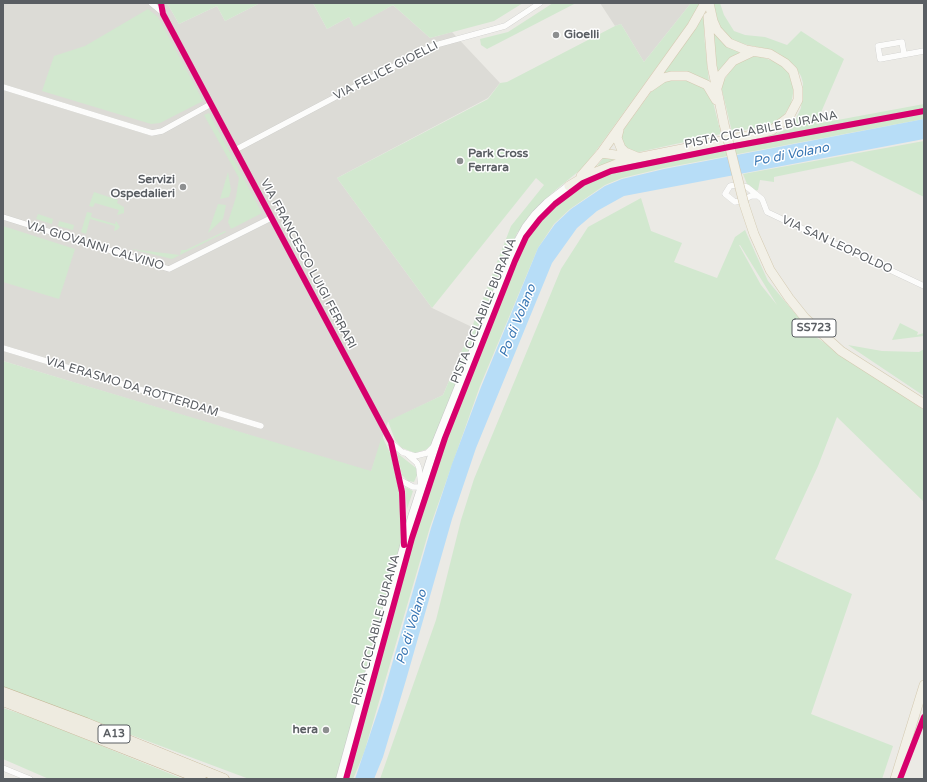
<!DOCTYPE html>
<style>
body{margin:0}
#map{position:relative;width:927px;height:782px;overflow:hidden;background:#ebeae5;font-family:"Varela Round",sans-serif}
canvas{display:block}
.frame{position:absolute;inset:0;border:4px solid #5a5e63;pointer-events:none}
</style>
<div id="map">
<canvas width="927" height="782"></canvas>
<div class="frame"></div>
</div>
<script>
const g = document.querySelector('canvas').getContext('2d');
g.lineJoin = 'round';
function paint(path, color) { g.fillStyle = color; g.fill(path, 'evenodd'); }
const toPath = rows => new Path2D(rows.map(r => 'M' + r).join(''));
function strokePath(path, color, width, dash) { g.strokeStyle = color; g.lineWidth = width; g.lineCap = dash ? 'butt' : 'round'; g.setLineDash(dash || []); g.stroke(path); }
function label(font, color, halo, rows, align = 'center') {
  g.font = font + ' "Varela Round",sans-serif'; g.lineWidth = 3; g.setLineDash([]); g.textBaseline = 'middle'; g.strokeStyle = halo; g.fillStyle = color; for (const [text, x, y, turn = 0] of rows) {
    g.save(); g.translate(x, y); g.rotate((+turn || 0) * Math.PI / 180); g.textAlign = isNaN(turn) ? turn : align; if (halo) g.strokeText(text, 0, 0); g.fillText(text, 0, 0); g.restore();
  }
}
paint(toPath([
 [3,3,167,3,179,24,217,6,225,21,260,3,313,3,327,29,349,17,354,26,393,5,430,38,452,32,500,83,488,98,337,178,432,308,472,327,443,395,388,422,371,472,3,361],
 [600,3,691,3,644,62,621,24,615,26]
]), '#dcdbd6');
paint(toPath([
 [167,3,260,3,225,21,217,6,179,24],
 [313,3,523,3,494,21,430,38,393,5,354,27,349,17,327,29],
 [553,3,576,3,487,49,481,45,480,39,508,32],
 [691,3,700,3,692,18,585,166,552,193,517,233,433,442,428,449,415,453,402,448,395,440,388,421,443,395,472,327,511,226,544,185,536,178,432,308,337,178,488,99,500,83,507,82,615,26,621,24,644,62],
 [714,3,720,3,724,15,734,31,745,35,765,37,787,45,801,31,844,59,816,124,924,104,924,119,664,168,622,178,605,185,570,209,554,224,538,248,480,386,430,527,364,753,353,779,344,779,423,492,440,443,513,261,527,233,546,210,588,179,634,161,775,134,787,129,796,119,801,108,803,83,801,76,794,65,778,53,768,49,738,43,725,36,717,25,714,13],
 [148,9,158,17,203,101,160,123,151,124,42,91,54,56,85,46],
 [704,12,704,35,709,82,693,74,660,77],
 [713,30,746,52,718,77,716,61],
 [758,56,776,62,784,67,790,75,794,88,791,104,782,118,774,123,766,126,732,132,722,90,722,84,733,66,748,57],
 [682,78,707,89,713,102,721,134,639,152,632,152,622,145,621,136,622,132,651,92,662,81],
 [209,113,262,213,231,229,228,222,236,197,239,178,204,115],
 [924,141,924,197,852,161,774,177,774,182,760,180,758,190,755,191,747,184,743,174],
 [604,157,623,159,595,169],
 [228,172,231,190,229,197,220,199],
 [94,192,118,200,117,203,124,207,124,213,117,215,119,210,95,203,93,207,89,206],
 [641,198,651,231,682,243,674,262,717,278,735,237,745,230,768,281,813,335,924,410,924,502,837,417,818,466,775,559,852,594,811,714,893,746,882,779,380,779,436,620,461,520,474,479,561,269,588,227],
 [739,245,740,245,777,305,761,285],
 [218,204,226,205,223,219,208,233],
 [87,212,92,213,91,217,115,224,116,221,120,227,117,230,114,231,115,226,90,219,86,234,81,232],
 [38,214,53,219,52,224,36,219],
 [59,221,74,225,73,230,58,226],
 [3,226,75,249,59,299,3,282],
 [225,231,226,232,172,259,131,249,180,255,181,250,186,250],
 [900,323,918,332,917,335,924,333,924,336,892,340],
 [848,345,882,351,919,352,924,349,924,396],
 [3,361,371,471,382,436,391,455,400,497,401,543,336,779,249,779,3,687],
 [397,453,416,468,417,475,414,482,408,481,402,475],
 [405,487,413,491,407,509],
 [3,708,33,718,183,779,49,779,3,759]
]), '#d2e8cf');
paint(toPath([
 [924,119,924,139,624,196,597,211,577,228,552,263,476,448,452,519,406,680,383,757,374,779,355,779,382,699,431,528,452,464,481,387,538,248,555,224,571,209,605,186,622,179,664,169]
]), '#b7ddf7');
const street = toPath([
 [151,3,163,13],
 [161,3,163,14,391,442,402,492,404,538],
 [904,54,902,42,878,46,880,59,924,51],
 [3,87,152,133,162,131,211,104],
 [235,150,432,46,505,26,540,3],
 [758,196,751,196,741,201,735,202,725,194,730,186,736,185,747,187,762,199,767,212,924,286],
 [3,217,169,269,271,218],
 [3,348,261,426],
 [393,444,402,452,415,456,427,453,433,447],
 [400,480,413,487,421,487,419,468,417,463,408,455],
 [3,768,30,779]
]);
const secondary = toPath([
 [340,779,412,517,436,443,515,247,526,227,536,214,547,203,569,186]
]);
const primary = toPath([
 [708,17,712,66,724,124],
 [650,87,663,78,671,76,687,76,707,85,716,100],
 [717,88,721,75,733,61,754,51],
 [619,130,617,138,621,148,625,152,637,157],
 [601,153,630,157],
 [581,176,601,153,692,26,705,3],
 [569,186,586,176,627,160,762,133,772,130,789,117,798,100,798,89,793,71,785,63,770,54,746,50,729,43,717,30,713,21,709,3],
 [744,204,754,234,770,270,789,298,805,318,841,351,924,404],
 [895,779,924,685]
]);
const highway = toPath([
 [3,692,86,723,224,779],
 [3,701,201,779]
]);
strokePath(street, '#c7c7c5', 6);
strokePath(secondary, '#c7c8c7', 9);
strokePath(primary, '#d4cab1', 10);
strokePath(highway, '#c3b492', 11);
strokePath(street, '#fcfcfb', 5.5);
strokePath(secondary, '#fcfcfb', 8);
strokePath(primary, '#f2f0e7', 9);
strokePath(highway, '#eeebe0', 10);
const primaryBridge = toPath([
 [724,124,744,204]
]);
strokePath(primaryBridge, '#d4cab1', 10, []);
strokePath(primaryBridge, '#f2f0e7', 9);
strokePath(toPath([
 [161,3,163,14,391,442,402,492,404,545],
 [346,779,412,538,445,438,515,261,526,237,540,219,555,204,583,183,611,171,729,147,924,111],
 [900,779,924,717]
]), '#d6006c', 6);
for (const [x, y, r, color] of [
 [556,35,4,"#8d8f90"],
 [460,161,4,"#8d8f90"],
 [183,187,4,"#8d8f90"],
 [326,730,4,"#8d8f90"]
]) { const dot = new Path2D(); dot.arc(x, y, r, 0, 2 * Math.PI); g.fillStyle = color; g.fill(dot); strokePath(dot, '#fff', 1.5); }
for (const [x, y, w] of [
 [814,328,44],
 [114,734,32]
]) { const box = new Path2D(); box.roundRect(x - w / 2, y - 9, w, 18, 3); g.fillStyle = '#fff'; g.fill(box); strokePath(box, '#5a5e63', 1); }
label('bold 11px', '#5a5e63', null, [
 ["SS723",814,328],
 ["A13",114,734]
]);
label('bold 12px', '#5a5e63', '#fff', [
 ["Gioelli",564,35],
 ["Park Cross",468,154],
 ["Ferrara",468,168],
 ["Servizi",175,180,"right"],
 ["Ospedalieri",175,194,"right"],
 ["hera",318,730,"right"]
], 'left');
label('12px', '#5a5e63', '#fff', [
 ["VIA FELICE GIOELLI",386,71,-27],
 ["PISTA CICLABILE BURANA",761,130,-11],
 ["VIA SAN LEOPOLDO",837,245,25],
 ["VIA GIOVANNI CALVINO",95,246,17],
 ["VIA FRANCESCO LUIGI FERRARI",308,264,62],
 ["PISTA CICLABILE BURANA",484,311,-68],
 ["VIA ERASMO DA ROTTERDAM",132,387,17],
 ["PISTA CICLABILE BURANA",376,630,-75]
]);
label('italic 13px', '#3a78b5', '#fff', [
 ["Po di Volano",791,155,-11],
 ["Po di Volano",518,321,-68],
 ["Po di Volano",412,627,-73]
]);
</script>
